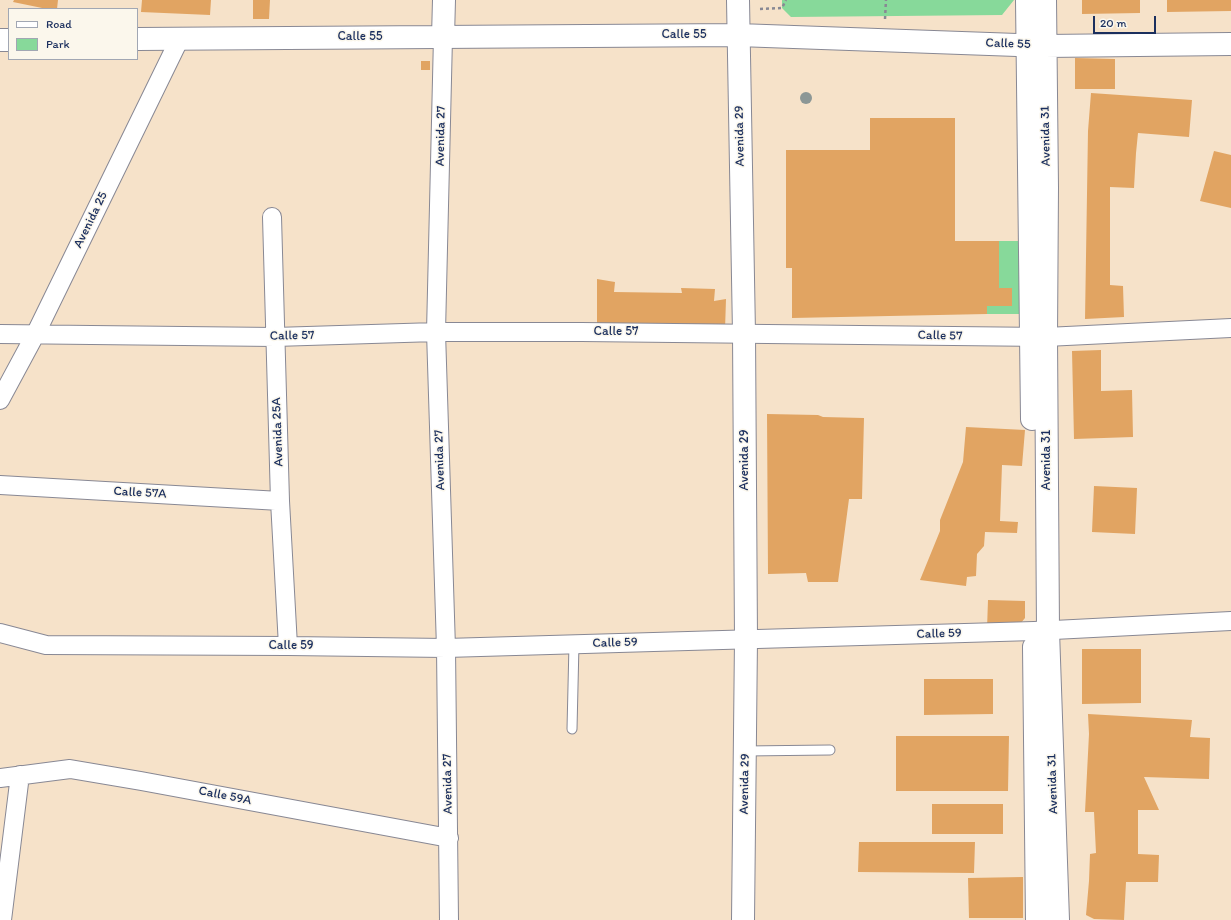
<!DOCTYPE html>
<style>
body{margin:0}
#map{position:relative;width:1231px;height:920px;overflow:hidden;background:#f6e2c9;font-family:Itim,sans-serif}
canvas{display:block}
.legend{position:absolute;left:8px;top:8px;width:130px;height:52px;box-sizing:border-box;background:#fbf7ec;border:1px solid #a1a7b3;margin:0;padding:5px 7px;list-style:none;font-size:12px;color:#1b2f5e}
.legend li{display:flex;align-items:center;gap:8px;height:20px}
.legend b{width:20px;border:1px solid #a1a7b3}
.scale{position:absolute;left:1093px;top:16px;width:63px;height:18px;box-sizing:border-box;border:2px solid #1b2f5e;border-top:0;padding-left:5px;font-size:12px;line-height:14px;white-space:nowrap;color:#1b2f5e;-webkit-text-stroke:3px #fbf7ec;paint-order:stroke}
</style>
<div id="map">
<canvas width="1231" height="920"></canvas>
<ul class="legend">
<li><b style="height:5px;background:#fff"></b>Road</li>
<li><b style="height:11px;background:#87d99a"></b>Park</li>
</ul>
<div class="scale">20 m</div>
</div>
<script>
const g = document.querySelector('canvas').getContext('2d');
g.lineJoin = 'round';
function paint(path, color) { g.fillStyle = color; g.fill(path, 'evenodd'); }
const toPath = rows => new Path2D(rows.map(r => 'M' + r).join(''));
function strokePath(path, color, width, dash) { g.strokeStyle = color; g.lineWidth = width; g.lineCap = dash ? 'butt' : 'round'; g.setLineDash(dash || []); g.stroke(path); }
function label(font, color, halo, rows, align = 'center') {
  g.font = font + ' Itim,sans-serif'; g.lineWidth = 3; g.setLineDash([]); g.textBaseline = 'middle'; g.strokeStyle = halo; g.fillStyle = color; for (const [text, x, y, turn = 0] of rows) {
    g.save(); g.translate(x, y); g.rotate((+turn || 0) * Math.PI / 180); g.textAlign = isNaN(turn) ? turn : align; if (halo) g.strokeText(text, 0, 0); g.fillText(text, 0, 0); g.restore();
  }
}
paint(toPath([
 [782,0,1014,0,1002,15,791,17,782,8],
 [999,241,1024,241,1024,314,987,314,987,306,1012,306,1012,288,999,288]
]), '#87d99a');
paint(toPath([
 [14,0,58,0,57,9,47,9,13,2],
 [142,0,211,0,210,15,141,12],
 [253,0,270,0,269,19,253,19],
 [1082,0,1140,0,1140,13,1082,14],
 [1167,0,1231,0,1231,11,1167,12],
 [1075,58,1115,59,1115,89,1075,89],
 [421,61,430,61,430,70,421,70],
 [1091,93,1192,100,1189,137,1138,133,1136,153,1134,188,1110,187,1110,285,1123,286,1124,317,1085,319,1088,131],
 [870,118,955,118,955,241,999,241,999,288,1012,288,1012,306,987,306,987,314,792,318,792,268,786,268,786,150,870,150],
 [1214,151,1231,155,1231,208,1200,201],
 [597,279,615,282,614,292,682,293,681,288,715,289,714,301,726,299,725,330,597,327],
 [1101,350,1101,391,1132,390,1133,437,1074,439,1072,351],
 [767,414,818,415,823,417,864,418,862,499,849,499,838,582,808,582,806,573,768,574],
 [966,427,1025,430,1022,466,1002,465,1000,521,1018,522,1017,533,985,532,984,546,977,554,976,576,967,577,966,586,920,580,940,531,940,520,963,462],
 [1094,486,1137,488,1135,534,1092,532],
 [988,600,1025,601,1025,618,1015,630,987,629],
 [1082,649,1141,649,1141,703,1082,704],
 [924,679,993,679,993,714,924,715],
 [1088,714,1192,720,1190,737,1210,738,1209,779,1144,777,1159,810,1138,810,1138,854,1159,855,1158,882,1126,882,1124,920,1094,919,1086,915,1089,881,1090,854,1096,853,1094,812,1085,812,1089,734],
 [896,736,1009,736,1008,791,896,791],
 [932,804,1003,804,1003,834,932,834],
 [859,842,975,842,974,873,858,872],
 [1023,877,1023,918,969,918,968,878]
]), '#e1a462');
const lane = toPath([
 [572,729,574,644],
 [745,751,830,750]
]);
const street = toPath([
 [443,37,436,332,446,648,449,920],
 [272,217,280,501,288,646],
 [0,334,275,337,436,332,581,332,1046,337,1231,328],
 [0,400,35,335,180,38],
 [0,485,280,501],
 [0,633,46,645,288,646,446,648,1034,631,1231,621],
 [0,778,70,769,141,781,449,838],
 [2,920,20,775]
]);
const secondary = toPath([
 [738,0,744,333,746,639,743,920],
 [1027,0,1032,419],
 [1045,0,1047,187,1046,337,1048,631,1058,920],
 [443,37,444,0],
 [137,39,738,35,1045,46,1231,44],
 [0,40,9,40],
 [1034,647,1037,920]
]);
strokePath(lane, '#888894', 11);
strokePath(street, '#888894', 20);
strokePath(secondary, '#888894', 24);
strokePath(toPath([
 [760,9,782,8,786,0],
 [885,19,886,0]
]), '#888894', 2.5, [3, 3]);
strokePath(lane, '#fff', 9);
strokePath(street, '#fff', 18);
strokePath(secondary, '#fff', 22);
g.fillStyle = '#8c9796';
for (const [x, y] of [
 [806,98]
]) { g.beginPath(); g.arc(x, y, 6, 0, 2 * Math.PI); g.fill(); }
label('13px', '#1b2f5e', '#fbf7ec', [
 ["Calle 55",684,35],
 ["Calle 55",360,37],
 ["Calle 55",1008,44,2],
 ["Avenida 27",441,136,-89],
 ["Avenida 29",740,136,-91],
 ["Avenida 31",1046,136,-91],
 ["Avenida 25",91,220,-64],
 ["Calle 57",616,332],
 ["Calle 57",292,336,-1],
 ["Calle 57",940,336,1],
 ["Avenida 25A",278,432,-92],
 ["Avenida 27",440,460,-92],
 ["Avenida 29",745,460,-90],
 ["Avenida 31",1047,460,-90],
 ["Calle 57A",140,493,3],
 ["Calle 59",939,634,-2],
 ["Calle 59",615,643,-2],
 ["Calle 59",291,646],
 ["Avenida 27",448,784,-91],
 ["Avenida 29",745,784,-89],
 ["Avenida 31",1053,784,-92],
 ["Calle 59A",225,796,11]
]);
</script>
